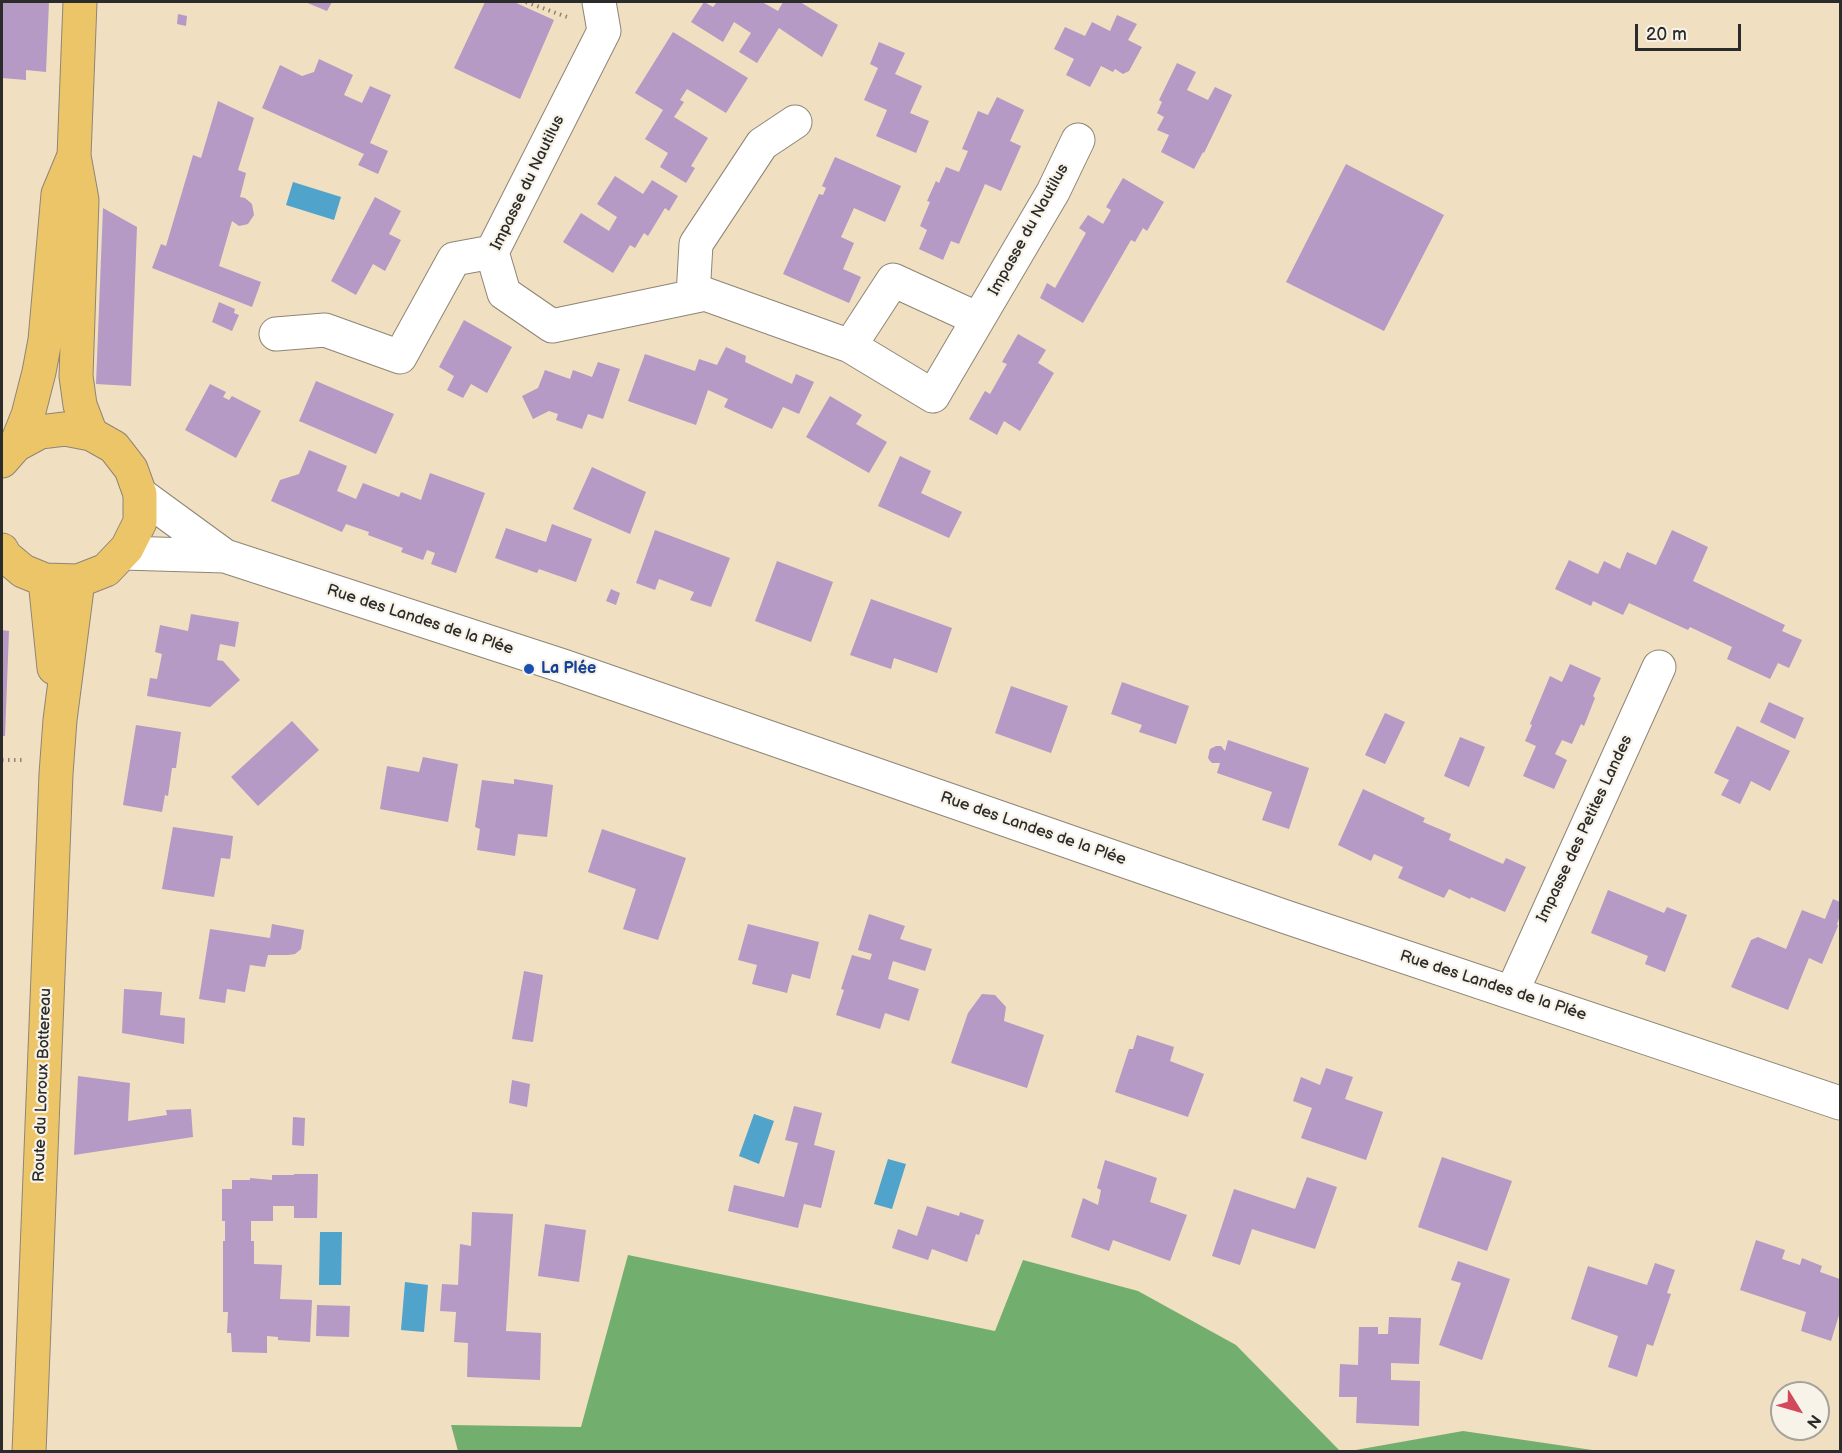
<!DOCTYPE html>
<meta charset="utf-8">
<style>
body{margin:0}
#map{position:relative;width:1842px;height:1453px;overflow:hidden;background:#f0dfc1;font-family:"Balsamiq Sans",sans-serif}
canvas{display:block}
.frame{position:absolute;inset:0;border:3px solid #2b2b2b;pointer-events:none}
.north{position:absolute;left:1770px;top:1381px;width:60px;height:60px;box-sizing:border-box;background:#f7f3e8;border:2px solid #a5a39c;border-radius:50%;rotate:127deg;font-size:16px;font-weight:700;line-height:24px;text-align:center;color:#2b2b2b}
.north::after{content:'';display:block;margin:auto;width:21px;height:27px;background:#d1495b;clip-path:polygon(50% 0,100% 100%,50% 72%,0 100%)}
.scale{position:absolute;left:1635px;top:24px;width:106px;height:27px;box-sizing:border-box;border:3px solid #2b2b2b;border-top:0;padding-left:8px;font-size:18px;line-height:21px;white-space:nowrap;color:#2b2b2b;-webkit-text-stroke:4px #f7f3e8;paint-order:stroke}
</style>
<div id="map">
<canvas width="1842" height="1453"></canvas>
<div class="frame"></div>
<div class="north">N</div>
<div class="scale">20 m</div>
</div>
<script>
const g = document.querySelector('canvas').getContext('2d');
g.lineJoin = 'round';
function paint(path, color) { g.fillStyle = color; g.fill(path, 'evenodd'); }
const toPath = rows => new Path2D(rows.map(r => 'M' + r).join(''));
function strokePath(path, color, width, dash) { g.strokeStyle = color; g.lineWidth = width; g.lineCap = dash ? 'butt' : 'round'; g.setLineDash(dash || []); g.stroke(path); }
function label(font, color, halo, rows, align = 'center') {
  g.font = font + ' "Balsamiq Sans",sans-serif'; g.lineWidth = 4.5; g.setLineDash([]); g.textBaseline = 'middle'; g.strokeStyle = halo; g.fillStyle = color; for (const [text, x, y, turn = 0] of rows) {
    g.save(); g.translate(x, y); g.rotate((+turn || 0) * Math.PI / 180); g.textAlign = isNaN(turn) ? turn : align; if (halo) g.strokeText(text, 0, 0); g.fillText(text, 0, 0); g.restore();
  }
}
paint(toPath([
 [628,1255,995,1331,1023,1260,1138,1291,1236,1345,1340,1451,458,1451,451,1425,581,1427],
 [1463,1431,1599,1451,1350,1451]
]), '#72af6f');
paint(toPath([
 [293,182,341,197,334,220,286,205],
 [754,1114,774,1121,759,1164,739,1156],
 [888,1159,906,1164,892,1209,874,1204],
 [320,1232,342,1232,341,1285,319,1285],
 [405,1282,428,1285,424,1332,401,1330]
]), '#50a3cb');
paint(toPath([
 [2,2,49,2,46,72,26,70,26,80,2,78],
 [305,2,332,2,327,11],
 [485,2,514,2,554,20,520,99,454,68],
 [704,2,713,7,717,2,762,2,778,11,783,2,800,2,838,25,822,57,779,28,757,63,739,52,751,33,734,22,723,42,691,22],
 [178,14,187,16,186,26,177,24],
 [1117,15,1137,24,1128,40,1142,47,1129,71,1123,74,1115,69,1113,72,1101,66,1090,87,1066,75,1074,59,1054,49,1065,27,1085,36,1092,22,1110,31],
 [673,32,748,78,726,113,687,89,680,100,684,102,674,117,708,138,691,166,695,168,686,183,660,167,668,153,645,139,663,110,635,93],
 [879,42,905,53,895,74,922,86,910,113,929,121,916,153,876,136,887,110,864,100,878,68,870,64],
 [319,59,353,75,344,95,362,103,370,86,391,95,370,143,388,151,378,174,358,165,364,154,262,108,280,65,302,76,314,72],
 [1177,63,1196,72,1187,90,1208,100,1215,87,1232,95,1204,153,1203,152,1194,169,1161,152,1169,135,1157,130,1164,117,1157,113,1162,102,1159,100],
 [997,97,1024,110,1010,141,1021,146,1001,191,985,184,959,244,951,241,943,260,919,249,927,230,920,226,930,202,927,201,936,181,939,183,946,167,959,172,968,151,962,149,978,111,988,115],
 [218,101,254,118,238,170,246,173,240,197,245,198,252,204,254,215,248,224,244,225,239,226,232,221,219,266,261,282,252,307,152,268,161,244,166,246,193,155,201,158],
 [835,157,901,186,885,222,854,208,841,237,854,243,843,269,861,277,849,303,783,274,819,194,823,195,826,188,822,186],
 [1346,164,1444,215,1384,331,1286,282],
 [615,176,643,194,652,180,678,196,669,211,665,208,648,236,644,233,635,248,630,245,613,273,563,242,581,213,609,231,617,217,597,204],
 [1123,178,1164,202,1147,231,1143,228,1135,242,1131,240,1083,323,1040,298,1047,283,1055,288,1086,233,1079,228,1088,215,1103,224,1111,210,1106,207],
 [375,197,401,211,389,234,401,240,385,271,373,264,356,295,331,281],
 [103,208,137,227,131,386,96,384],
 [219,302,235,309,234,313,239,315,232,331,212,322],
 [464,320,512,347,487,393,471,384,463,398,447,390,454,376,439,367],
 [1018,334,1046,350,1038,363,1054,373,1020,431,1004,421,997,435,969,419,985,391,990,394,1007,364,1002,362],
 [726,347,746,356,745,362,792,384,796,374,814,382,799,414,783,407,772,429,724,407,728,399,708,390,696,425,628,401,645,354,695,371,699,359,717,365],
 [598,362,620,369,603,419,588,414,582,429,556,420,558,414,549,411,533,419,522,396,538,388,545,370,570,379,573,370,592,377],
 [316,381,394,414,376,454,299,421],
 [210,384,226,392,223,397,229,400,232,396,261,411,236,458,185,430],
 [830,396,862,415,856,424,887,442,869,473,806,437],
 [309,450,347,466,337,491,356,499,363,483,399,497,401,492,421,500,430,473,485,493,456,573,431,564,435,553,427,550,423,560,401,552,403,548,368,535,369,532,346,524,342,532,271,501,280,480,299,474],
 [900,456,931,471,921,493,962,512,949,538,878,506],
 [592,467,646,492,630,534,573,509],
 [552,524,592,539,576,582,539,569,537,573,495,558,506,528,546,542],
 [655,530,730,558,711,607,690,600,694,592,659,579,655,590,636,583],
 [1672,530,1708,547,1693,581,1785,625,1782,631,1802,640,1789,668,1778,663,1770,679,1727,659,1732,647,1690,627,1688,630,1629,603,1623,615,1593,601,1591,606,1555,589,1569,560,1598,574,1604,561,1620,569,1627,552,1656,565],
 [777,561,833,582,811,642,755,621],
 [611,589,620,593,616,605,606,601],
 [871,599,952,628,937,673,894,658,891,669,850,655],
 [191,614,239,622,235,647,220,644,217,660,223,661,240,680,210,707,147,696,150,678,157,679,162,654,155,652,160,625,188,631],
 [2,630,9,631,5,736,2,736],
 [1570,664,1601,678,1593,696,1595,698,1584,726,1581,724,1572,744,1562,740,1555,754,1567,760,1554,789,1523,776,1536,746,1525,741,1532,725,1530,724,1550,676,1562,682],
 [1122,682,1189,706,1176,744,1139,732,1142,725,1111,714],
 [1011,686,1068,706,1051,753,995,733],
 [1769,702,1804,718,1795,739,1760,722],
 [1385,713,1405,722,1385,764,1365,755],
 [292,721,319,750,258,806,231,777],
 [136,725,181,732,176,768,172,768,168,796,165,795,162,812,123,805],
 [1737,726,1790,751,1770,791,1751,781,1740,804,1721,795,1729,780,1714,773],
 [1460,737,1485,747,1469,787,1444,776],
 [1228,740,1309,768,1289,829,1262,820,1272,792,1217,773,1220,763,1212,763,1210,761,1208,758,1210,749,1216,746,1221,746,1225,751],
 [423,757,458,764,448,822,380,809,387,766,419,772],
 [514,779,553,785,547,837,518,834,515,856,477,850,480,829,475,827,482,780,514,784],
 [1363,789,1425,818,1423,822,1451,834,1449,840,1503,864,1506,858,1526,867,1505,912,1471,897,1470,899,1449,889,1444,898,1398,878,1403,867,1374,854,1371,861,1338,845],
 [173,827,233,836,230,859,221,858,214,897,162,889],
 [602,829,686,858,658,940,623,929,636,889,588,872],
 [1608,890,1664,913,1667,907,1687,915,1665,972,1645,964,1648,956,1591,933],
 [1833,899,1840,902,1840,916,1837,924,1838,926,1822,964,1809,958,1788,1010,1731,987,1751,940,1758,937,1786,949,1802,910,1825,919],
 [869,914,905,926,900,939,932,949,925,971,893,961,888,979,919,989,909,1021,885,1013,880,1029,836,1015,844,990,841,989,852,955,870,960,872,954,858,950],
 [272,924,304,930,301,949,295,954,288,955,268,955,265,967,250,965,245,992,227,989,225,1003,199,999,210,929,270,938],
 [748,924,819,942,810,979,792,974,787,993,752,984,757,965,738,960],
 [524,971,543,975,533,1042,512,1039],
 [124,989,162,992,160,1015,185,1018,184,1044,122,1033],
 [982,994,995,995,1006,1007,1004,1021,1044,1035,1027,1088,951,1063,968,1013],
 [1137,1035,1174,1047,1170,1061,1204,1074,1188,1117,1115,1092,1129,1049,1133,1049],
 [1326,1068,1353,1077,1345,1099,1383,1112,1366,1160,1301,1138,1312,1108,1293,1101,1301,1077,1320,1085],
 [78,1076,130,1083,128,1121,167,1115,166,1110,191,1109,193,1137,74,1155],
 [512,1080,530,1084,527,1107,509,1103],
 [794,1106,822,1113,814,1145,835,1151,821,1208,804,1204,798,1228,728,1211,734,1185,784,1197,798,1143,785,1140],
 [293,1117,305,1118,304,1146,292,1145],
 [1442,1157,1512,1181,1487,1251,1418,1227],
 [1105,1160,1157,1178,1150,1202,1187,1215,1170,1261,1113,1240,1109,1251,1071,1237,1083,1198,1098,1205,1101,1190,1097,1188],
 [294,1174,318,1174,317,1218,294,1218,294,1206,273,1206,273,1221,251,1221,251,1241,254,1241,254,1264,282,1265,280,1299,312,1300,310,1342,278,1340,278,1337,267,1336,267,1353,232,1352,231,1333,227,1333,228,1312,223,1312,223,1241,225,1241,225,1221,222,1221,222,1189,232,1189,232,1180,250,1180,250,1178,272,1180,272,1175,294,1175],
 [1307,1177,1337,1187,1315,1249,1252,1229,1240,1265,1212,1256,1234,1189,1295,1209],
 [927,1206,959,1216,960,1212,984,1220,979,1235,976,1234,967,1262,932,1249,928,1260,892,1248,898,1229,917,1236],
 [472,1212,513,1214,506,1331,541,1333,540,1380,467,1377,468,1343,454,1342,456,1312,440,1311,442,1284,458,1285,460,1244,471,1246],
 [545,1224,586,1230,579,1282,538,1276],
 [1756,1240,1785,1250,1782,1259,1800,1265,1802,1258,1822,1266,1820,1272,1840,1279,1840,1312,1831,1341,1801,1331,1806,1312,1740,1290],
 [1458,1261,1510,1279,1482,1360,1439,1345,1461,1283,1451,1280],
 [1655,1263,1675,1270,1667,1293,1671,1294,1653,1346,1647,1344,1637,1377,1608,1367,1618,1336,1571,1319,1588,1266,1647,1285],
 [317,1305,350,1306,349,1337,316,1336],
 [1389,1317,1421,1318,1419,1364,1391,1363,1391,1380,1420,1381,1419,1426,1356,1423,1357,1397,1339,1397,1340,1364,1358,1365,1359,1327,1378,1327,1378,1334,1388,1334]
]), '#b49ac5');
const minor = toPath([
 [599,2,604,31,492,252,504,293,552,326,705,294,850,346,933,396,1053,192,1078,140],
 [693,296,696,244,762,144,795,122],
 [276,334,325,330,400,357,454,259,492,252],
 [850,346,893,280,978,319],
 [140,494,225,556,563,666,1286,917,1840,1103],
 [123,553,225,556],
 [1512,992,1659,667]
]);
const major = toPath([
 [80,2,74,156,82,200,76,376,80,405,91,434],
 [16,445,28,415,39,372,45,340,58,194,73,158],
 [2,461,16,445,40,432,65,429,91,434,114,447,131,469,140,494,140,522,127,548,106,570,78,581,45,580,23,571,5,556,2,550],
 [45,580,54,668],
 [29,1452,56,774,60,720,78,581]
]);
strokePath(minor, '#8e8576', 35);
strokePath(major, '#8e8576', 35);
strokePath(toPath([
 [526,2,567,17],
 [2,760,23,760]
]), '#8e8576', 4, [1.5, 4.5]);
strokePath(minor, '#fff', 33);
strokePath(major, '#edc569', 33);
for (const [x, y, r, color] of [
 [529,669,6,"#1a4fb4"]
]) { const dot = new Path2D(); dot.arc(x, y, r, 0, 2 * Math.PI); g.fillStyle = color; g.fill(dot); strokePath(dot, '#f7f3e8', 2); }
label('16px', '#2b2b2b', '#f7f3e8', [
 ["Impasse du Nautilus",528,183,-64],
 ["Impasse du Nautilus",1029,230,-61],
 ["Rue des Landes de la Plée",420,620,18],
 ["Rue des Landes de la Plée",1033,829,19],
 ["Impasse des Petites Landes",1585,829,-65],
 ["Rue des Landes de la Plée",1493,986,18],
 ["Route du Loroux Bottereau",43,1085,-88]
]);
label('bold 16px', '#164399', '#f7f3e8', [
 ["La Plée",541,669]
], 'left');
</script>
